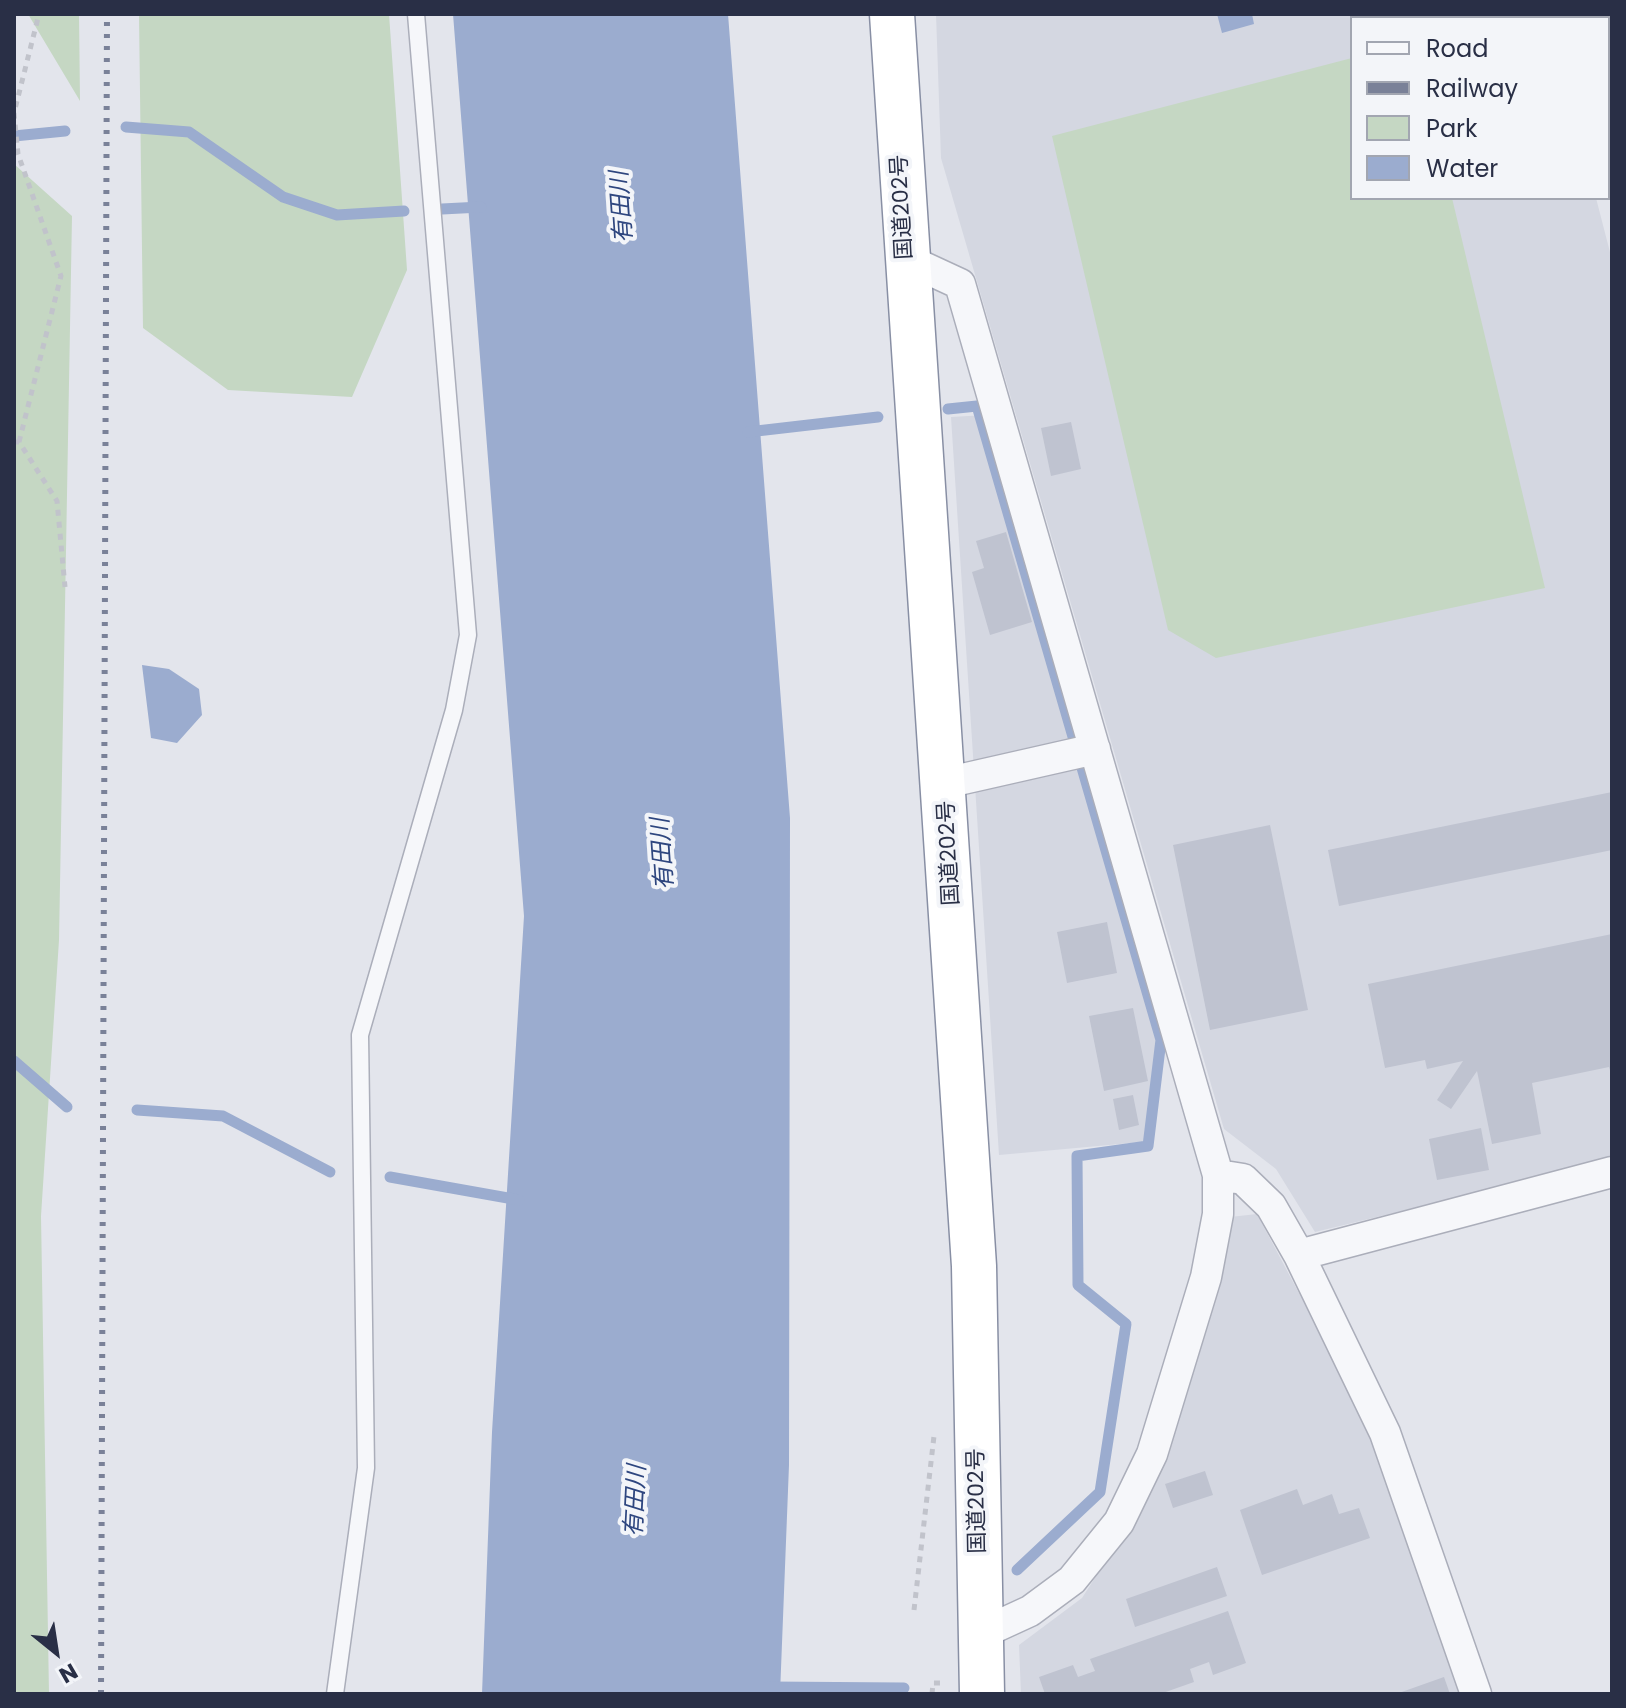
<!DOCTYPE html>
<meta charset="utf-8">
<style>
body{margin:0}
#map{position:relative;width:1626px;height:1708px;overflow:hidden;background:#e3e5ec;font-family:Poppins,sans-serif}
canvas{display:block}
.frame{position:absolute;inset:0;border:16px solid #292f46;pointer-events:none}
.legend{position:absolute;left:1350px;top:16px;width:260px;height:184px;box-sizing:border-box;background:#f3f5f9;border:2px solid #a2a6b1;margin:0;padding:10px 14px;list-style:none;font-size:24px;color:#292f46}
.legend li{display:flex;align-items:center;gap:16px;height:40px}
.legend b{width:40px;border:2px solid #a2a6b1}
.north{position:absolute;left:16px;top:1612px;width:80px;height:80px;-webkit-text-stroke:6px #f3f5f9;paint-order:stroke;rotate:150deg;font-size:22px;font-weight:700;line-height:32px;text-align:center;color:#292f46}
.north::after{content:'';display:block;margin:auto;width:28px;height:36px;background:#292f46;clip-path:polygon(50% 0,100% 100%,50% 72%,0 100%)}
</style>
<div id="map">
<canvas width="1626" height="1708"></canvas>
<div class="frame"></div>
<ul class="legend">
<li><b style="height:10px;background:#f6f7fa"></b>Road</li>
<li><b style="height:10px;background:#7a8198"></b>Railway</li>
<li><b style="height:22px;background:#c5d7c3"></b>Park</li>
<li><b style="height:22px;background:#9baccf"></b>Water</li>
</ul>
<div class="north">N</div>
</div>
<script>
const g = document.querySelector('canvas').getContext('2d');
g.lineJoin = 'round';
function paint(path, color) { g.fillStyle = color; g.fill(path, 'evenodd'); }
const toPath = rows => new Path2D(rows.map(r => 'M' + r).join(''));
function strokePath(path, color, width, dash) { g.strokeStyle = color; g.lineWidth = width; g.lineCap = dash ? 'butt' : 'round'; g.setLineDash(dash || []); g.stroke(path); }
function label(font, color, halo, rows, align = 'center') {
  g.font = font + ' Poppins,"Noto Sans JP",sans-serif'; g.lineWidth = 8; g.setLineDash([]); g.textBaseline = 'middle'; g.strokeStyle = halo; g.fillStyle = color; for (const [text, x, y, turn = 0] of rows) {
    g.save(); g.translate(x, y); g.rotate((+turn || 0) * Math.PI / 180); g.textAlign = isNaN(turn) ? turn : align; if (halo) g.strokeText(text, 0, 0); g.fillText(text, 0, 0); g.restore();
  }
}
paint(toPath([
 [936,14,1547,14,1548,18,1352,18,1352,198,1596,198,1612,260,1612,1160,1315,1232,1276,1169,1224,1129,941,158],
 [986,415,1166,1040,1153,1141,999,1155,951,417],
 [1257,1214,1365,1418,1461,1694,1021,1694,1019,1645,1082,1598,1142,1505,1230,1217]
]), '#d4d7e1');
paint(toPath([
 [28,14,79,14,80,101],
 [139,14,389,14,407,270,352,397,228,390,143,328],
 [1352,58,1352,198,1452,198,1545,588,1216,658,1168,630,1052,136],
 [14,164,72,216,59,940,41,1216,49,1694,14,1694]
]), '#c5d7c3');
paint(toPath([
 [453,14,728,14,790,818,789,1465,780,1694,482,1694,492,1432,524,916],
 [1217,14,1252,14,1254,24,1222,33],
 [142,665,169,669,199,689,202,715,177,743,151,738]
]), '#9baccf');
strokePath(toPath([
 [126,127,189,132,283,197,337,215,404,211],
 [14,136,65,131],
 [442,209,481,207],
 [948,409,977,406,1161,1040,1148,1146,1077,1156,1078,1285,1126,1324,1100,1492,1017,1570],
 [748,432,878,417],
 [14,1061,67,1107],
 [137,1110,223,1116,330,1172],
 [390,1177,519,1200],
 [768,1687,904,1688]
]), '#9baccf', 11);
paint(toPath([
 [1071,422,1081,469,1051,476,1041,428],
 [1006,532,1032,622,990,635,972,572,984,568,976,541],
 [1612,792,1612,850,1339,906,1328,850],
 [1270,825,1308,1010,1210,1030,1173,845],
 [1107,922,1117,973,1067,983,1057,932],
 [1612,934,1612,1077,1609,1067,1532,1083,1541,1134,1492,1144,1477,1071,1451,1109,1437,1100,1463,1061,1427,1069,1425,1060,1385,1068,1368,984],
 [1133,1008,1148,1081,1104,1091,1089,1016],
 [1133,1095,1139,1125,1119,1130,1113,1099],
 [1481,1128,1489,1170,1437,1180,1429,1139],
 [1205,1471,1213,1495,1173,1508,1165,1484],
 [1297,1489,1303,1505,1332,1494,1339,1514,1359,1508,1370,1538,1262,1575,1240,1510],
 [1217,1567,1227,1596,1135,1627,1126,1599],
 [1228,1611,1246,1663,1213,1675,1209,1662,1190,1669,1194,1682,1160,1694,1045,1694,1039,1677,1073,1665,1078,1677,1095,1671,1090,1659],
 [1444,1677,1450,1694,1396,1694]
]), '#bfc3d0');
const lane = toPath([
 [335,1694,366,1468,360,1035,454,710,468,635,416,14]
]);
const street = toPath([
 [906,259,960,284,1218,1175,1243,1179,1271,1206,1299,1255,1385,1433,1476,1694],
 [945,783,1095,749],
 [1299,1255,1612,1172],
 [980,1634,1030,1611,1072,1580,1119,1522,1152,1454,1206,1277,1218,1214,1218,1175]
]);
const highway = toPath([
 [892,14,974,1266,982,1694]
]);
strokePath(lane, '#abaeba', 19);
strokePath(street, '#abaeba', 33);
strokePath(highway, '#888fa4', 47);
strokePath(toPath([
 [14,442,19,442,57,501,65,587],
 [19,442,61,276,18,154,14,113,39,14],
 [914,1610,934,1436],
 [932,1694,933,1683,942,1683]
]), '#c1c3cb', 5, [6, 6]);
strokePath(lane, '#f6f7fa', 16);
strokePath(street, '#f6f7fa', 30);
strokePath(highway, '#fff', 44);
strokePath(toPath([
 [101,1694,107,14]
]), '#7a8198', 6, [4, 8]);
label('22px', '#292f46', '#f3f5f9', [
 ["国道202号",903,207,-93],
 ["国道202号",950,853,-93],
 ["国道202号",978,1501,-91]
]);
label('italic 24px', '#2e467f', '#f3f5f9', [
 ["有田川",623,207,-94],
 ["有田川",664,854,-94],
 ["有田川",637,1501,-87]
]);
</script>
